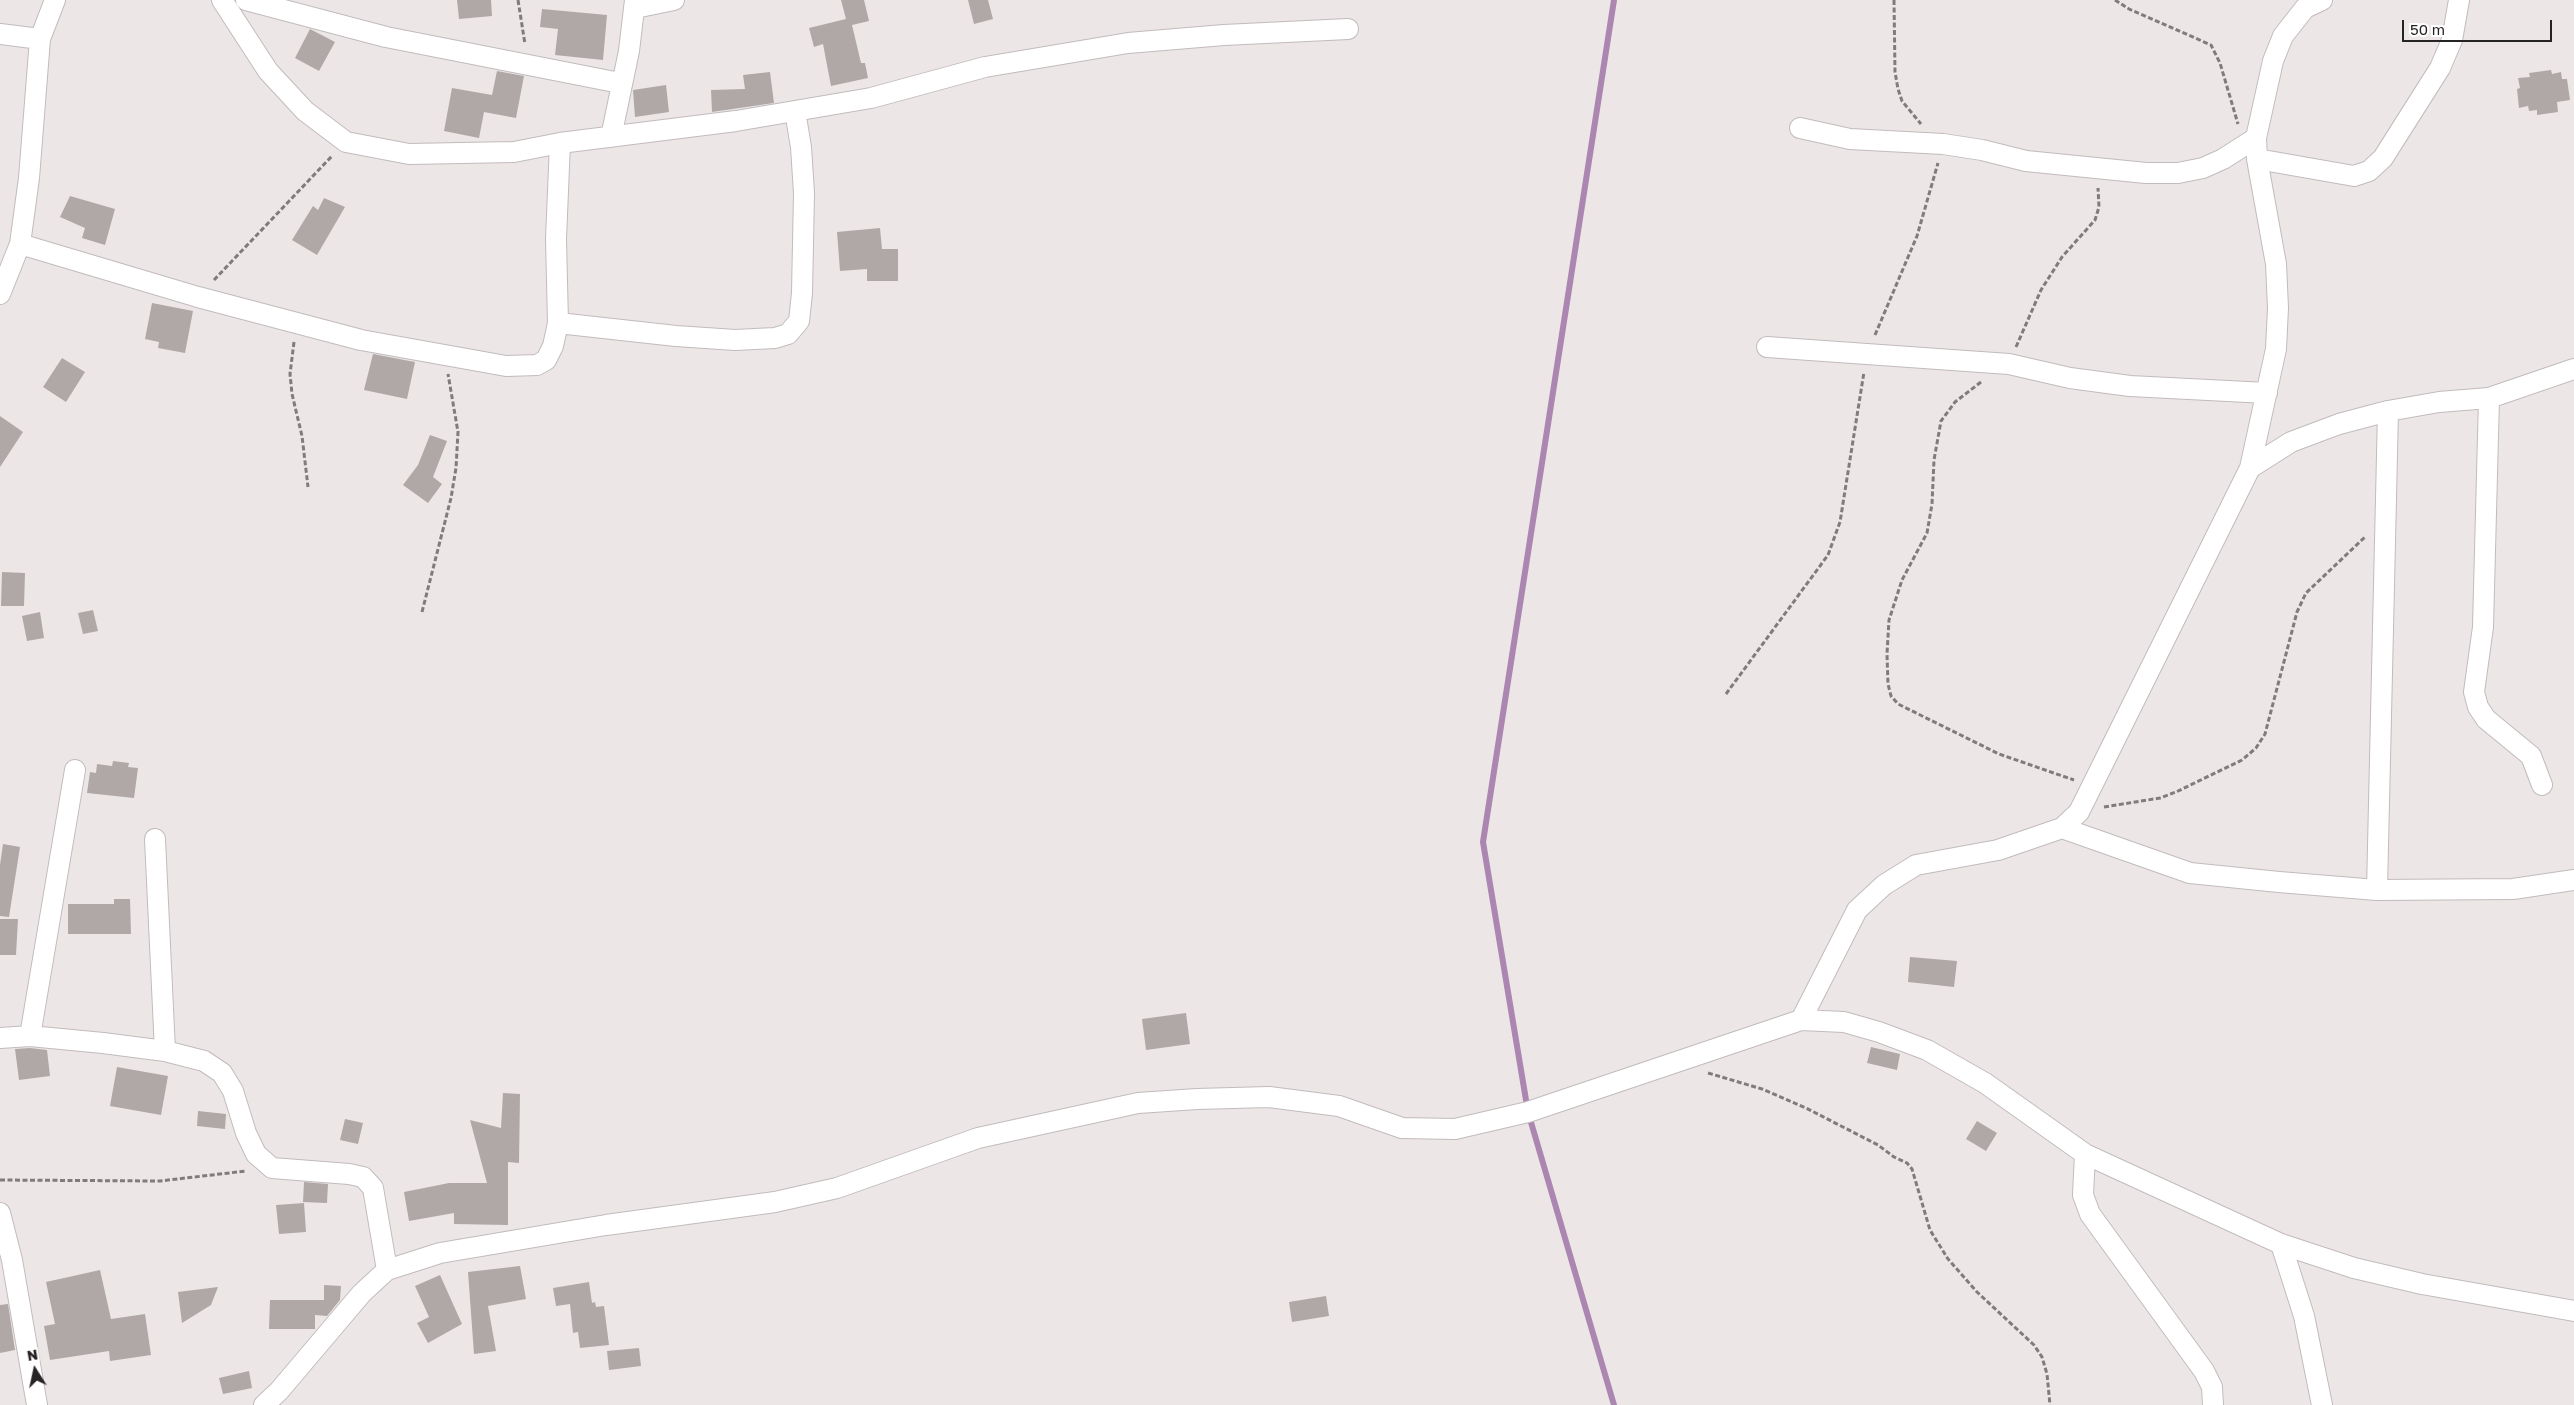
<!DOCTYPE html>
<style>
body{margin:0}
#map{position:relative;width:2574px;height:1405px;overflow:hidden;background:#ede6e7;font-family:"Golos Text",sans-serif}
canvas{display:block}
.north{position:absolute;left:10px;top:1345px;width:50px;height:50px;-webkit-text-stroke:4px #fff;paint-order:stroke;rotate:350deg;font-size:14px;font-weight:700;line-height:20px;text-align:center;color:#262324}
.north::after{content:'';display:block;margin:auto;width:18px;height:22px;background:#262324;clip-path:polygon(50% 0,100% 100%,50% 72%,0 100%)}
.scale{position:absolute;left:2402px;top:20px;width:150px;height:22px;box-sizing:border-box;border:2px solid #262324;border-top:0;padding-left:6px;font-size:15px;line-height:18px;white-space:nowrap;color:#262324;-webkit-text-stroke:4px #fff;paint-order:stroke}
</style>
<div id="map">
<canvas width="2574" height="1405"></canvas>
<div class="north">N</div>
<div class="scale">50 m</div>
</div>
<script>
const g = document.querySelector('canvas').getContext('2d');
g.lineJoin = 'round';
const toPath = rows => new Path2D(rows.map(r => 'M' + r).join(''));
function strokePath(path, color, width, dash) { g.strokeStyle = color; g.lineWidth = width; g.lineCap = dash ? 'butt' : 'round'; g.setLineDash(dash || []); g.stroke(path); }
function paint(path, color) { g.fillStyle = color; g.fill(path, 'evenodd'); }
strokePath(toPath([
 [1614,0,1483,842,1528,1112,1614,1405]
]), '#aa86b1', 6);
paint(toPath([
 [457,0,491,0,492,16,459,19],
 [841,0,864,0,869,21,852,25,861,63,865,63,868,78,831,86,823,44,814,47,809,28,846,19],
 [968,0,988,0,993,19,974,24],
 [542,9,607,15,603,60,555,55,558,29,540,27],
 [310,29,335,42,319,71,295,58],
 [2551,70,2552,74,2561,72,2562,79,2567,79,2570,100,2557,102,2558,112,2537,115,2537,110,2529,111,2528,106,2519,108,2517,89,2520,88,2518,78,2530,77,2529,73],
 [497,71,524,76,516,118,484,112,479,138,444,131,452,88,492,95],
 [770,72,774,103,712,112,711,90,745,89,743,75],
 [666,85,669,112,635,117,633,90],
 [70,196,115,209,105,245,82,238,85,228,60,217],
 [324,198,345,207,317,255,292,240,313,206,318,210],
 [880,228,882,249,898,249,898,281,867,281,867,269,840,271,837,232],
 [152,303,193,311,185,353,158,348,159,342,145,339],
 [373,354,415,362,407,399,364,390],
 [62,358,85,372,66,402,43,387],
 [0,416,23,432,0,467],
 [430,435,447,441,433,477,442,484,428,503,403,485,418,465],
 [2,572,25,573,24,606,1,606],
 [93,610,98,631,83,634,78,613],
 [40,612,44,638,27,641,22,616],
 [113,761,129,763,128,767,138,768,134,798,87,793,90,772,96,773,97,764,112,766],
 [3,844,20,847,9,917,0,916,0,865],
 [114,899,130,899,131,934,68,934,68,904,114,904],
 [0,919,18,919,16,955,0,955],
 [1910,957,1957,961,1954,987,1908,982],
 [1186,1013,1190,1044,1146,1050,1142,1019],
 [1871,1047,1900,1054,1897,1070,1867,1063],
 [30,1048,47,1050,50,1076,19,1080,15,1049],
 [117,1067,168,1076,161,1115,110,1106],
 [503,1093,520,1094,519,1163,508,1162,508,1225,454,1224,454,1213,409,1221,404,1192,449,1183,487,1183,470,1120,501,1128],
 [198,1111,226,1114,225,1129,197,1126],
 [345,1119,363,1123,358,1144,340,1140],
 [1977,1121,1997,1133,1986,1151,1966,1139],
 [304,1182,328,1184,327,1203,303,1202],
 [304,1203,306,1232,279,1234,276,1205],
 [520,1266,526,1299,488,1306,496,1351,474,1354,468,1272],
 [100,1270,111,1319,145,1314,151,1355,110,1361,109,1351,50,1360,44,1326,55,1324,46,1282],
 [440,1275,462,1324,428,1343,417,1323,429,1317,415,1286],
 [589,1282,592,1303,595,1302,596,1307,604,1306,609,1345,580,1348,578,1332,573,1333,570,1304,556,1306,553,1288],
 [324,1285,341,1286,340,1300,327,1316,315,1315,315,1329,269,1329,270,1300,324,1300],
 [218,1287,211,1305,182,1323,178,1292],
 [1326,1296,1329,1316,1292,1322,1289,1302],
 [8,1304,15,1350,0,1353,0,1305],
 [639,1348,641,1366,609,1370,607,1351],
 [249,1371,252,1388,223,1394,219,1378]
]), '#afa8a7');
const minor = toPath([
 [222,0,268,71,305,111,346,142,409,154,514,152,560,143,736,121,871,98,985,67,1128,43,1224,35,1348,29],
 [246,0,386,37,620,83],
 [635,8,674,0],
 [0,34,40,39],
 [1800,128,1850,139,1943,144,1982,150,2026,161,2146,173,2178,173,2203,168,2223,159,2256,138],
 [611,137,629,51,635,0],
 [2257,159,2354,176,2369,171,2383,158,2440,68,2452,40,2459,0],
 [20,244,198,297,361,340,506,366,537,365,546,360,553,346,558,323,556,239,560,143],
 [0,294,20,244,29,178,40,39,55,0],
 [558,323,676,336,735,340,775,338,788,334,799,321,802,293,804,193,801,147,795,111],
 [1767,347,2009,364,2070,378,2130,386,2267,393],
 [2489,398,2483,627,2474,692,2478,707,2486,719,2531,756,2542,785],
 [2250,468,2291,442,2339,424,2388,411,2439,402,2489,398,2574,369],
 [2062,828,2190,873,2279,882,2377,890,2513,889,2574,880],
 [155,839,165,1051],
 [2377,890,2388,411],
 [1801,1020,1857,910,1884,885,1916,865,1998,850,2062,828,2079,812,2250,468,2276,349,2278,308,2276,264,2257,159,2256,138,2273,61,2283,36,2305,8,2322,0],
 [30,1036,75,770],
 [0,1038,30,1036,103,1043,165,1051,204,1061,222,1073,233,1091,246,1133,256,1154,272,1168,349,1174,363,1177,373,1188,387,1270],
 [2085,1154,2083,1195,2090,1214,2204,1371,2212,1387,2213,1405],
 [0,1213,12,1260,37,1405],
 [2281,1244,2304,1316,2322,1405],
 [264,1405,279,1391,362,1293,387,1270,440,1253,606,1225,775,1202,837,1188,978,1138,1138,1103,1197,1099,1269,1097,1339,1106,1402,1128,1455,1129,1528,1112,1801,1020,1844,1022,1879,1032,1927,1050,1985,1083,2085,1154,2281,1244,2354,1268,2422,1284,2574,1311]
]);
strokePath(minor, '#c2bbbd', 22);
strokePath(toPath([
 [518,0,525,44],
 [1894,0,1895,72,1898,89,1902,101,1921,124],
 [2115,0,2129,9,2211,45,2220,63,2238,124],
 [214,280,332,156],
 [1875,335,1917,236,1938,163],
 [294,342,290,374,292,394,302,436,308,487],
 [2016,347,2041,290,2062,257,2095,220,2099,207,2098,188],
 [1981,382,1955,402,1941,421,1934,460,1932,504,1927,533,1902,580,1889,620,1887,654,1888,684,1891,696,1898,704,1999,754,2074,780],
 [422,612,451,498,456,468,458,432,448,374],
 [1726,694,1828,555,1840,522,1864,372],
 [2104,807,2160,798,2176,792,2242,760,2256,748,2265,734,2297,612,2306,593,2365,537],
 [1708,1073,1762,1089,1806,1108,1878,1145,1894,1157,1907,1163,1912,1169,1930,1230,1948,1259,1977,1292,2034,1345,2042,1357,2047,1374,2050,1405],
 [0,1180,160,1181,246,1171]
]), '#807b7c', 3, [5, 2.5]);
strokePath(minor, '#fff', 20);
</script>
